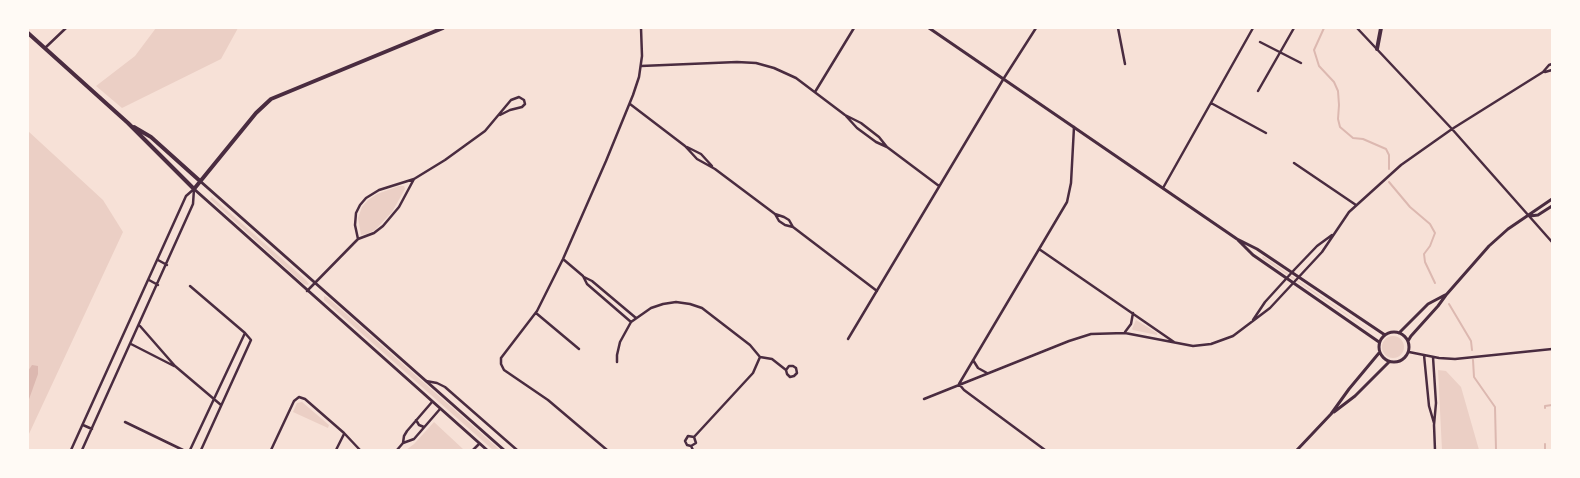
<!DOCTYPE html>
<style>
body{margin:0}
#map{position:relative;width:1580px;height:478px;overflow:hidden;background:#f7e1d7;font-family:"Open Sans",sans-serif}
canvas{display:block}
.frame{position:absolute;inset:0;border:29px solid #fffaf5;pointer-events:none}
</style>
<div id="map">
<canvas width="1580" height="478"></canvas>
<div class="frame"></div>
</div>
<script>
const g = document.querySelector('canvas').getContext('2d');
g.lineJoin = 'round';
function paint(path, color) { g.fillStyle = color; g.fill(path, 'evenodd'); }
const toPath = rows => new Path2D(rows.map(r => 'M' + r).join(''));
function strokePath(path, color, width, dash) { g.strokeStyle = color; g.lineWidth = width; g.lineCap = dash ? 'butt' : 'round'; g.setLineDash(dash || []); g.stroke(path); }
paint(toPath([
 [156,28,238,28,221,59,122,108,96,86,135,56],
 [28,131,103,200,123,232,28,436],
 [399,186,404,186,405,189,392,212,375,230,367,234,361,235,358,218,362,207,368,200,377,194],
 [212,197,306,280,309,284,307,285,304,284,210,199],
 [1263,256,1371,331,1372,332,1262,258],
 [324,296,327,297,500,450,493,450,324,300],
 [1136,320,1157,333,1157,335,1133,330,1132,329],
 '1382 347a11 11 0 1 1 22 0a11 11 0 1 1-22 0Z',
 [1438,370,1446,371,1461,387,1479,450,1442,450],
 [302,402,329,425,328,428,293,412,297,403],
 [434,422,463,449,462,450,406,450,414,444]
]), '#ebcfc5');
paint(toPath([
 [32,365,38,366,38,374,28,402,28,371]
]), '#dcb8b0');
strokePath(toPath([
 [1324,28,1314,50,1319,66,1334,82,1338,91,1339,105,1338,119,1340,127,1353,138,1363,139,1386,149,1389,155,1389,169],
 [1389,182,1410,207,1430,224,1435,233,1430,246,1424,254,1425,262,1435,283],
 [1449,304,1471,341,1472,350],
 [1473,360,1474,377,1495,407,1496,450],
 [1545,408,1545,406,1552,405],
 [1545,444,1545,450]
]), '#dcb8b0', 2);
strokePath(toPath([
 [1118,28,1125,64],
 [1357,28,1452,129,1552,242],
 [1260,42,1301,63],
 [45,48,66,28],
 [641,66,737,62,756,63,774,68,796,78,845,115,861,123,879,137,887,147],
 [1545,72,1552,70],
 [1258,91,1294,28],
 [815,92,854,28],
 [1211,103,1266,133],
 [630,104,685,146,697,159,715,169,775,214,784,217,789,220,793,227],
 [846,116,857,128,876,142,887,147,939,186],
 [687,147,701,154,712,166],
 [1294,163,1356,205],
 [1163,188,1253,28],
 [775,214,779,221,785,225,793,227,877,291],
 [358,239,355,225,356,213,360,205,366,198,379,190,414,179,445,160,485,131,511,100,519,97,524,100,525,104,522,107,510,110,500,115],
 [1039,249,1174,342],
 [563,259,583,276,587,284,631,322],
 [158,260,167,265],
 [584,277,592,281,636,318],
 [149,280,158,285],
 [190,286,245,333,251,340,201,450],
 [307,291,358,239,374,233,383,226,399,207,414,179],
 [536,313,579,349],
 [1253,320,1265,302,1295,269,1317,246,1332,235],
 [140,326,175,366,221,405],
 [1125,332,1131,324,1133,313],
 [848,339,1004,78,1036,28],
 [131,344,174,366],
 [1409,352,1439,358,1455,359,1552,349],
 [1424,355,1429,406,1434,423],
 [1433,357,1436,403,1434,425,1435,450],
 [973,360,978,368,987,373],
 [617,362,617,355,620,342,631,322,651,308,663,304,676,302,690,304,702,308,750,345,760,357,772,359,786,370,787,374,790,377,794,376,797,373,796,368,793,366,789,366,786,370],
 [426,381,437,383,445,387,517,450],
 [924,399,1069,341,1091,334,1125,333,1193,346,1211,344,1233,336,1270,308,1322,252,1349,212,1401,165,1452,129,1543,72,1549,65,1552,64],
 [416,420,419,425,424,427],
 [125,422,183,450],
 [83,425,92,429],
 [403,443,404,436,407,431,432,402],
 [691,446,696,443,694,437,753,373,760,357],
 [71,450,186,196,194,189],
 [82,450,193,204,194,189],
 [190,450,245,333],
 [271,450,294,401,299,397,305,399,344,433,360,450],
 [336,450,344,434],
 [397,450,403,443,414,439,440,409],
 [473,450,479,444],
 [607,450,548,400,504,370,501,364,501,358,537,311,563,259,606,161,633,95,639,77,642,56,641,28],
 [693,450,691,446,687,445,685,441,688,436,694,437],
 [1045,450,964,390,959,384,1067,202,1071,183,1074,127]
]), '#4a2c40', 2.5);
strokePath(toPath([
 [929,28,1237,239,1257,249,1385,335],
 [200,181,504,450],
 [194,189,487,450],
 [1530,216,1538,215,1552,206],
 [1238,240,1253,255,1379,342],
 '1379 347a15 15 0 1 1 30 0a15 15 0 1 1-30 0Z',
 [1399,333,1428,304,1445,295],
 [1408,341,1411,336,1438,306,1446,295,1489,246,1508,229,1552,199],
 [1334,412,1355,396,1389,362],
 [1297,450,1331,414,1349,389,1379,353]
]), '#4a2c40', 3);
strokePath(toPath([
 [28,33,128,123,194,189,256,113,271,99,443,28],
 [1377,49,1381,28],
 [134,127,151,137,200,181]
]), '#4a2c40', 4);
</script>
